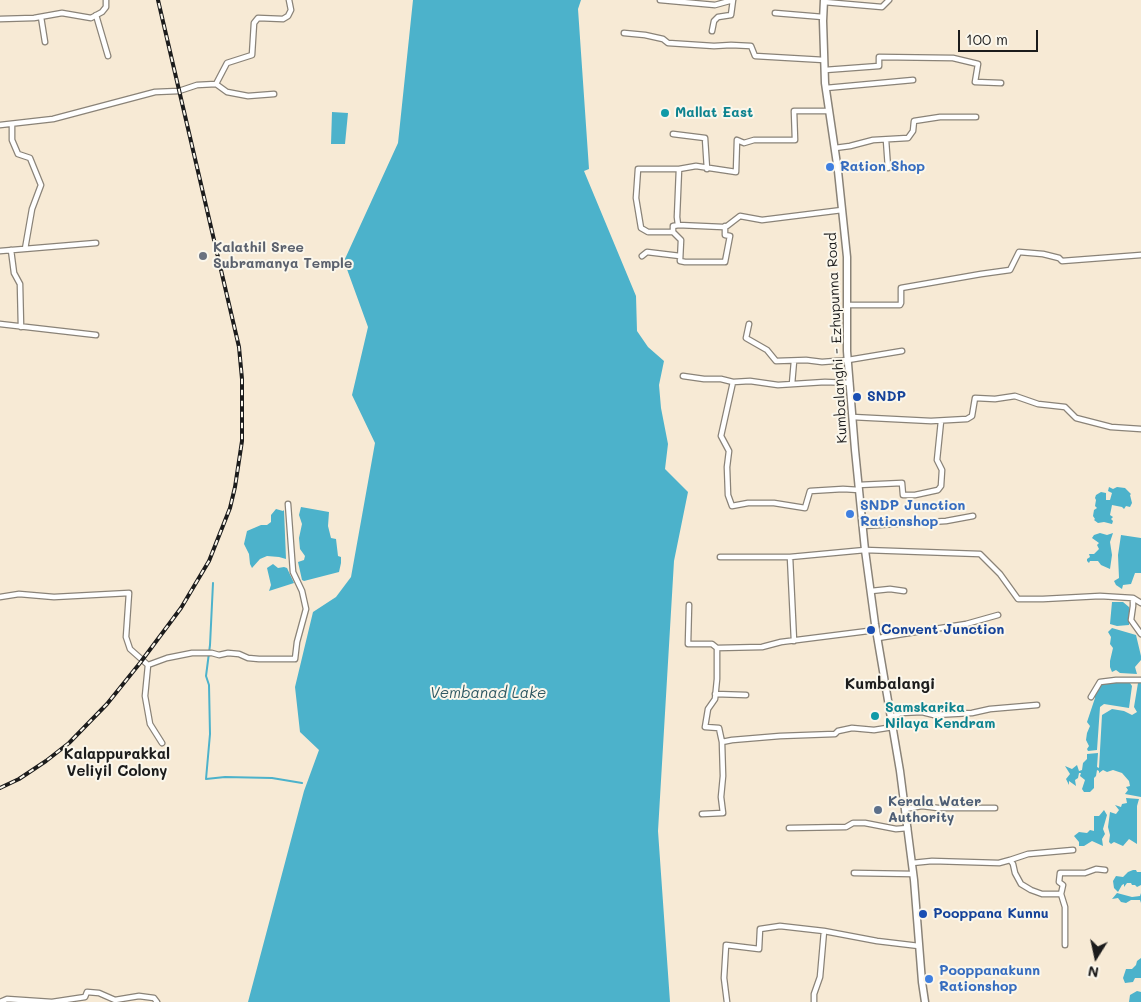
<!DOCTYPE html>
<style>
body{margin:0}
#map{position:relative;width:1141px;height:1002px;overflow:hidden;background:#f7ead5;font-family:Mali,sans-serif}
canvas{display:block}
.north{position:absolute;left:1071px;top:932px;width:50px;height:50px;-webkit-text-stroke:4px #fbf7ec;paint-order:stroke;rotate:190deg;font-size:14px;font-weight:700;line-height:20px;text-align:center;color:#1c1c1c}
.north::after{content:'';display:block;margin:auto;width:18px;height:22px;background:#1c1c1c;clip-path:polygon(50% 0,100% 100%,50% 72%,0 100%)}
.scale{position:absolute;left:958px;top:30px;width:80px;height:22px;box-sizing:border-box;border:2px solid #1c1c1c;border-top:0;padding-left:6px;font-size:15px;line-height:18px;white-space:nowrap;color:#1c1c1c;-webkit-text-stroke:4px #fbf7ec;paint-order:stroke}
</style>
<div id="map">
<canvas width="1141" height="1002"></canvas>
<div class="north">N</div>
<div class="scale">100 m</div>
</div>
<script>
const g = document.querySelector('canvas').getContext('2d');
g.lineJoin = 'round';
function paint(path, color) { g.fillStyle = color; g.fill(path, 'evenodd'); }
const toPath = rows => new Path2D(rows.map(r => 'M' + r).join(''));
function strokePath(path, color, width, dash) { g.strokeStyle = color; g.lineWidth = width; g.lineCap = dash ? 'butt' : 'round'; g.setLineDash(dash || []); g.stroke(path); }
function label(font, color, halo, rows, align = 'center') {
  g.font = font + ' Mali,sans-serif'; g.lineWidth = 4; g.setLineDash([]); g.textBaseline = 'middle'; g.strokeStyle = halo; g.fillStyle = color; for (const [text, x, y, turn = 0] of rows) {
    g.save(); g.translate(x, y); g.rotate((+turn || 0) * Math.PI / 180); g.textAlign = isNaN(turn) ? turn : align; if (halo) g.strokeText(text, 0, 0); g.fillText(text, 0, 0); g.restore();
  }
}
paint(toPath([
 [413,0,581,0,578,9,589,169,584,171,636,296,637,331,648,347,664,361,659,385,661,408,668,444,665,469,688,492,674,561,658,831,670,1002,248,1002,304,791,319,750,300,732,295,687,313,612,336,597,351,577,375,443,352,395,368,327,344,261,398,143],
 [332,112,348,113,345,144,331,144],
 [1109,487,1113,489,1117,487,1125,488,1131,494,1130,495,1132,503,1130,507,1126,506,1124,509,1122,507,1112,505,1110,515,1113,517,1111,519,1113,521,1112,524,1104,522,1098,523,1094,520,1095,519,1093,516,1094,510,1097,508,1095,506,1096,500,1095,498,1096,495,1101,492,1106,493,1106,500,1110,500,1112,493,1108,491],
 [301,507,329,512,328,526,331,538,336,539,338,556,341,557,341,563,339,572,304,581,302,580,298,562,304,560,305,556,300,549,299,538,302,524,299,515],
 [276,509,283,511,284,510,286,559,279,557,267,556,260,559,252,568,250,564,249,554,244,544,247,531,261,525,267,525,271,522,271,515],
 [1100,533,1107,535,1113,533,1110,542,1112,555,1110,569,1101,565,1098,561,1090,561,1089,563,1087,561,1087,559,1090,557,1089,554,1094,554,1099,549,1097,545,1099,543,1092,538,1094,535],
 [1121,535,1141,538,1141,573,1135,573,1131,584,1123,585,1122,589,1116,585,1114,581,1119,578,1118,555],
 [273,564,278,568,284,567,287,568,294,583,269,591,271,585,267,568],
 [1112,602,1123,602,1129,607,1129,625,1117,626,1110,624],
 [1112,628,1136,635,1141,656,1141,660,1135,667,1137,674,1120,673,1116,670,1112,672,1110,667,1110,661,1113,648,1110,644,1111,637,1108,632],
 [1116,681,1130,683,1132,686,1129,708,1104,704,1100,707,1097,750,1088,751,1087,749,1089,746,1086,740,1087,733,1090,726,1087,722,1095,698,1093,694,1102,684],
 [1138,683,1141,683,1141,797,1125,794,1128,790,1126,787,1130,786,1129,781,1122,773,1113,770,1107,772,1103,770,1099,773,1099,771,1097,770,1096,776,1094,778,1094,788,1090,792,1084,792,1082,789,1085,780,1080,776,1081,773,1079,773,1078,778,1075,780,1076,786,1069,781,1069,785,1066,779,1070,774,1065,766,1072,769,1077,765,1079,771,1082,770,1083,763,1087,759,1087,754,1098,753,1097,767,1099,768,1102,715,1112,709,1124,711,1132,715,1137,712,1134,707],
 [1126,798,1139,799,1137,806,1137,844,1129,839,1123,846,1114,842,1111,844,1109,842,1110,835,1108,827,1110,812,1116,814,1119,810,1115,805,1121,807,1122,804,1127,803],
 [1104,810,1107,815,1103,829,1105,834,1102,839,1103,846,1092,841,1084,846,1079,846,1079,842,1074,836,1079,832,1087,833,1090,830,1094,831,1094,816,1099,816],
 [1133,870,1136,870,1137,872,1141,872,1141,885,1137,887,1135,885,1132,885,1131,883,1127,883,1124,887,1124,884,1122,885,1118,892,1114,888,1113,881,1116,876,1123,877,1128,872],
 [1117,893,1132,897,1140,896,1141,893,1141,903,1140,900,1131,900,1126,903,1121,902,1118,898,1112,899],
 [1141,958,1141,978,1135,978,1133,982,1125,983,1123,978,1126,969,1132,969,1136,965,1137,961],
 [1137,991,1141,992,1141,1002,1129,1002,1130,995]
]), '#4cb2cb');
strokePath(toPath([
 [213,583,210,645,206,676,209,685,210,734,206,779,225,777,272,778,302,783]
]), '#4cb2cb', 2);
const street = toPath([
 [660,0,715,5,733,0],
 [824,2,882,7,889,0],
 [775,13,823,17],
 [96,15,108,56],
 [41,17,45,42],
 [0,19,34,18,62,13,91,18,102,12,106,7,106,0],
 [712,31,714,21,718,17,731,15,733,0],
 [624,33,645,35,663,39,668,43,714,46,731,45,751,46,755,56,824,60],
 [825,70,879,66,879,57,953,58,978,64,975,82,1001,83],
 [216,84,227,63,252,55,254,23,258,18,283,19,288,16,291,10,289,0],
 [826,88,913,80],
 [829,111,794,111,795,140,754,140,744,143,737,140,736,172,696,166,679,169,677,217,678,225,723,227,727,226,740,216,762,220,842,210],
 [12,124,12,140,18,154,30,158,41,185,32,209,25,249],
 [0,125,53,119,155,92,179,91,197,85,216,84,227,92,248,96,274,94],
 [673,134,705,138,707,169],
 [886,140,888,168],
 [835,148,850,146,873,140,908,138,913,131,914,121,940,117,976,117],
 [679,225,673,226,673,232,681,240,680,261,685,262,725,262,730,236,725,235,725,226],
 [673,232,648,232,641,228,636,198,638,169,679,169],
 [11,250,14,273,20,284,21,327],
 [0,251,96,243],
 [642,256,647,252,680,256],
 [847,305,900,305,901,303,901,288,981,274,1010,270,1019,252,1043,254,1059,258,1062,261,1141,255],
 [0,324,96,335],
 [749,324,746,338,767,350,776,361,806,360,822,362,848,360,902,351],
 [683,376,704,379,721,379,733,382],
 [850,383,825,382,778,385,750,381,733,382,721,436,729,451,727,467,728,495,732,506,748,503,774,503,805,508,810,491,843,489,859,490],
 [792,384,794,361],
 [852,417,931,421,967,419,972,416,975,398,995,399,1015,396,1038,404,1065,407,1076,418,1111,427,1141,429],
 [858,485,902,483,903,495,915,495,938,490,941,486,942,470,937,460,941,421],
 [863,526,946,521,973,516],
 [720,557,790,557,865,550,980,554,1000,574,1018,599,1043,599,1100,596,1133,598,1141,603],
 [790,557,794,641],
 [871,591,890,589,904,591],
 [0,597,19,594,54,597,129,593,126,637,130,649,148,665,145,696,150,724,162,743],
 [1133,598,1133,606,1131,620,1141,634],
 [689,605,688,644,712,644,717,648],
 [876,630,781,642,762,647,717,648,717,679,715,699,708,709,705,727,719,728,722,742,732,740,780,736,835,734,838,731,852,728,874,730,893,727],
 [878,638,966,624,998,615],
 [148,665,167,658,192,653,212,653,219,655,228,653,239,654,248,658,259,659,295,659,297,642,306,609,302,591,293,572,288,504],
 [715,694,746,695],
 [1091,697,1100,682,1116,680,1141,680],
 [891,717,901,713,922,712,934,715,972,713,990,709,1037,705],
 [905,809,922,806,938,808,995,808],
 [702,814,723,813,721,797,723,776,722,742],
 [789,828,846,827,853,823,865,823,896,829,908,828],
 [1010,860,1028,854,1073,850],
 [912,863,932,861,999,863,1010,860,1013,864,1015,873,1021,884,1031,890,1042,894,1061,894,1065,907,1065,945],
 [854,873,913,874],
 [1061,894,1063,885,1059,882,1060,873,1085,873,1096,869,1105,870],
 [0,1002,7,999,52,1002,85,997,87,992,99,993,115,1000,139,996,154,998,157,1002],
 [727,1002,724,978,726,945,759,949,760,929,780,926,824,931],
 [814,1002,814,994,820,977,824,931,877,941,919,946]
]);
const secondary = toPath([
 [824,0,823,21,825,83,838,171,847,257,847,351,855,450,865,550,875,624,900,771,914,880,922,982,925,1002]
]);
strokePath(street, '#8a8378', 7);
strokePath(secondary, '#8a8378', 9);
strokePath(street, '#fff', 4.5);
strokePath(secondary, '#fff', 6);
const rail = toPath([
 [0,788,19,779,46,761,69,743,107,704,140,663,181,608,209,561,230,508,235,487,242,441,242,379,239,347,158,0]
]);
strokePath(rail, '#1c1c1c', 4);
strokePath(rail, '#fbf7ec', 2, [5.5]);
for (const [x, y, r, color] of [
 [665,113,5,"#0f9aa8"],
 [830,167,5,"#3f7fe0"],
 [203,256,5,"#6b7280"],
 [857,397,5,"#1a4fb4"],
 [850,514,5,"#3f7fe0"],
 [871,630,5,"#1a4fb4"],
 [875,716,5,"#0f9aa8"],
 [878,810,5,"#5c6f8a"],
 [923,914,5,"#1a4fb4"],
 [929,979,5,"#3f7fe0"]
]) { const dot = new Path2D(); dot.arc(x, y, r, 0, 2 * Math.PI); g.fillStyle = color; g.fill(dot); strokePath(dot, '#fbf7ec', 2); }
label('bold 14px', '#0d838f', '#fbf7ec', [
 ["Mallat East",675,113],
 ["Samskarika",885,708],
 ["Nilaya Kendram",885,724]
], 'left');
label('bold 14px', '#366cbe', '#fbf7ec', [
 ["Ration Shop",840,167],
 ["SNDP Junction",860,506],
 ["Rationshop",860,522],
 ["Pooppanakunn",939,971],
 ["Rationshop",939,987]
], 'left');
label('bold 14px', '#5b616d', '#fbf7ec', [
 ["Kalathil Sree",213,248],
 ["Subramanya Temple",213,264]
], 'left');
label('14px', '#1c1c1c', '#fbf7ec', [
 ["Kumbalanghi - Ezhupunna Road",837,338,-93]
]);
label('bold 14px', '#164399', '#fbf7ec', [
 ["SNDP",867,397],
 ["Convent Junction",881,630],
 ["Pooppana Kunnu",933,914]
], 'left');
label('bold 14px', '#4e5e75', '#fbf7ec', [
 ["Kerala Water",888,802],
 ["Authority",888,818]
], 'left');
label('italic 15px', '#2f5862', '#fbf7ec', [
 ["Vembanad Lake",488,693]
]);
label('bold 15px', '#1c1c1c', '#fbf7ec', [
 ["Kalappurakkal",117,754],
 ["Veliyil Colony",117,771]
]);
label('bold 16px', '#1c1c1c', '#fbf7ec', [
 ["Kumbalangi",890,684]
]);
</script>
